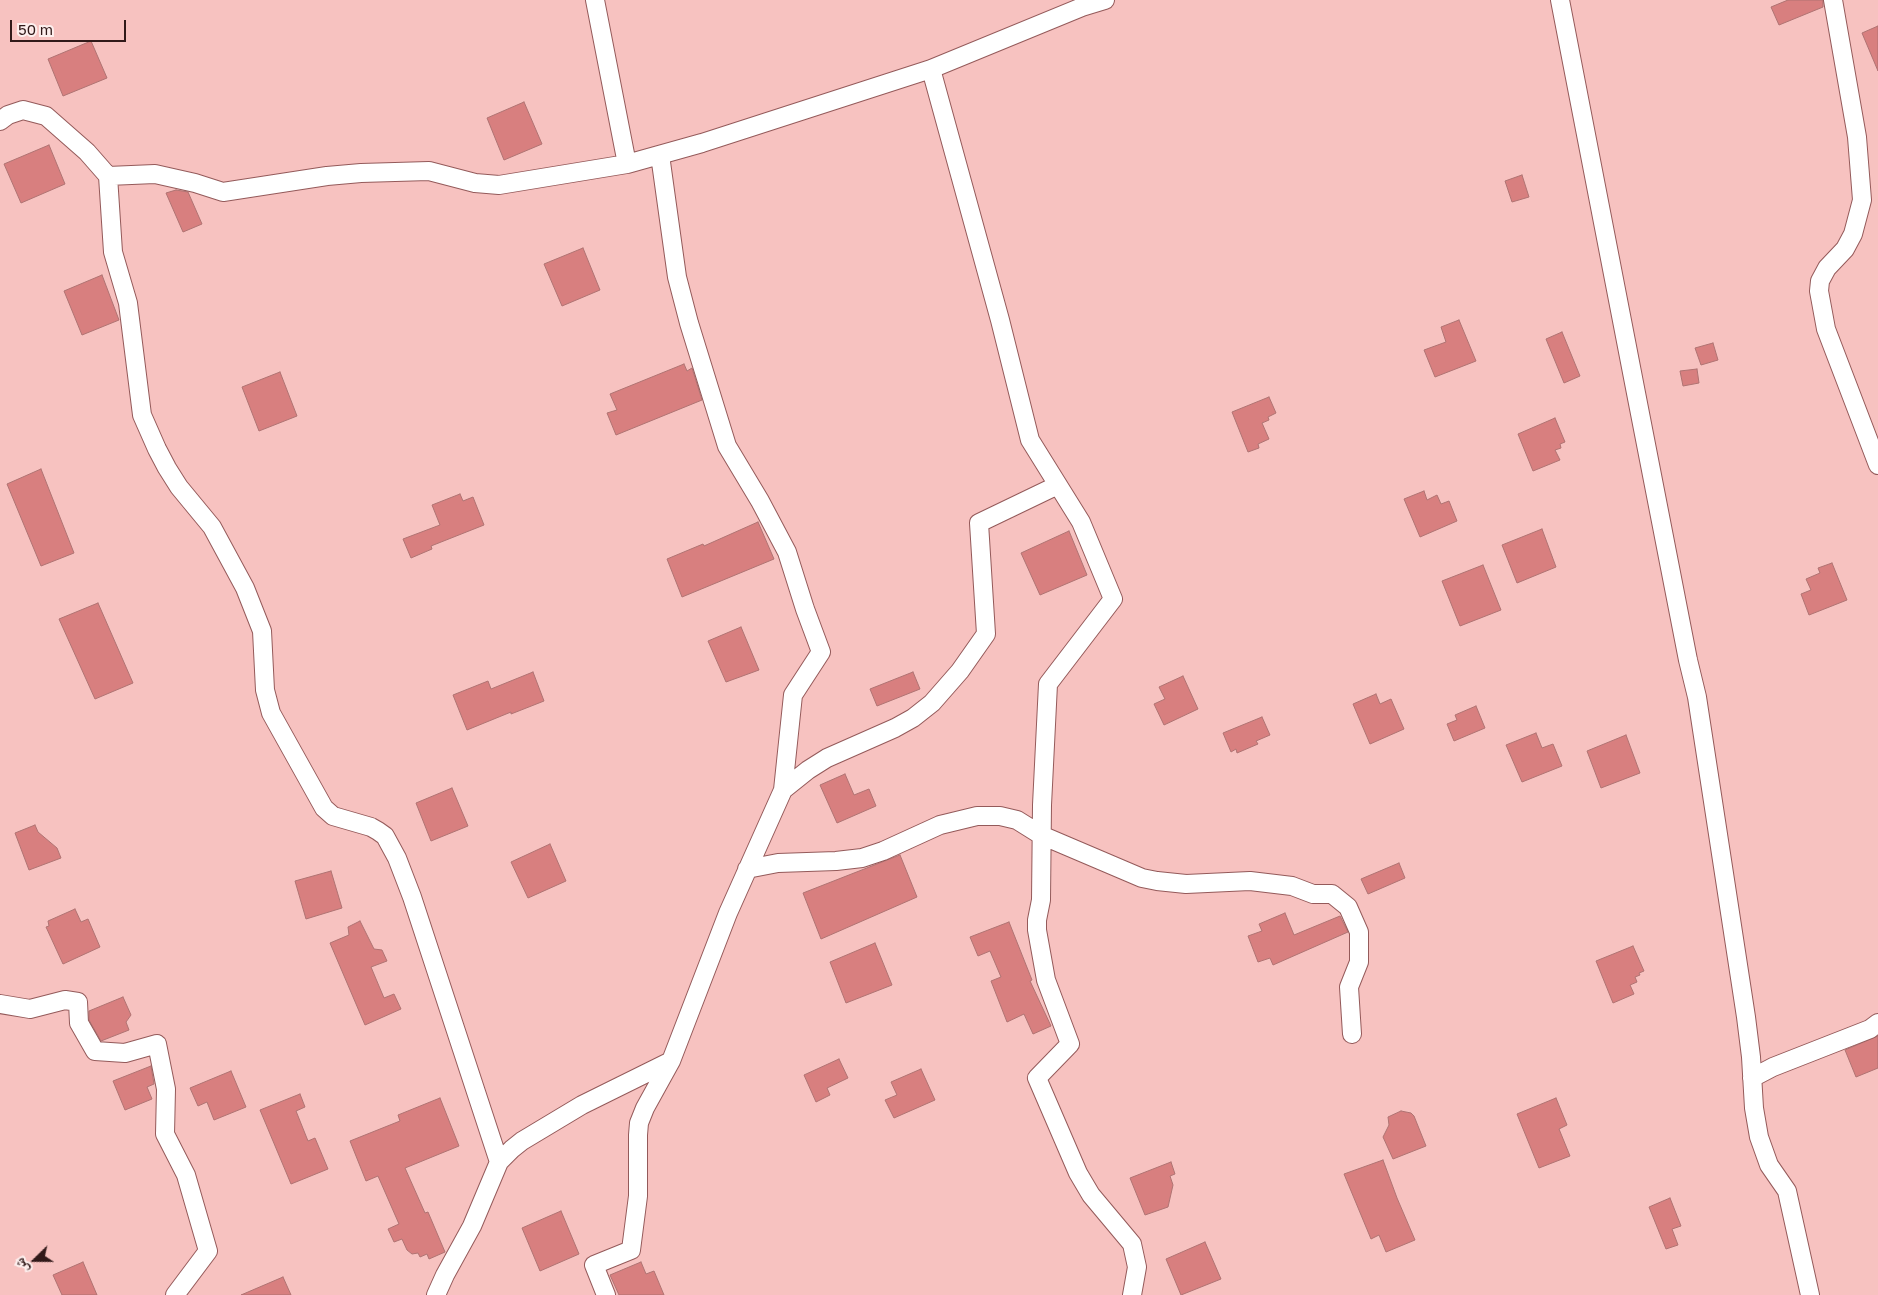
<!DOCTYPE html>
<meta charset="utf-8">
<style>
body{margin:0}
#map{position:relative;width:1878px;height:1295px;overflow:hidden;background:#f7c2c0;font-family:"Golos Text","Noto Naskh Arabic",sans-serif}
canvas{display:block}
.north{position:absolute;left:10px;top:1235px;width:50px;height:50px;-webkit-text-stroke:4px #fdefee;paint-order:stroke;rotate:248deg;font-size:14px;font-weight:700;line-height:20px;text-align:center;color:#311919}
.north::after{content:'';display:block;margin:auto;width:18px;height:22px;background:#311919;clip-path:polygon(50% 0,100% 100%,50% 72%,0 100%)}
.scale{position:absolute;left:10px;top:20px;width:116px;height:22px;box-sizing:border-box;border:2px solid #311919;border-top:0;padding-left:6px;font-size:15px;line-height:18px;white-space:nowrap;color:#311919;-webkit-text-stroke:4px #fdefee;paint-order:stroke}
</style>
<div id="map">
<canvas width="1878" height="1295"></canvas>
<div class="north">ش</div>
<div class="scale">50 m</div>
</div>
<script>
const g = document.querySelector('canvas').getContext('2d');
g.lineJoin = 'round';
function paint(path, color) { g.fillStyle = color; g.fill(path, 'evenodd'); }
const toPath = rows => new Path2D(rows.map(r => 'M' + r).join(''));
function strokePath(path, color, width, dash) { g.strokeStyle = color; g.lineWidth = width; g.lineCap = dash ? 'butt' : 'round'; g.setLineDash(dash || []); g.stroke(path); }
const building = toPath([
 [1788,0,1823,0,1823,7,1779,25,1771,7,1788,0],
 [1878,26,1878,71,1862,33,1878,26],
 [91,41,107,78,63,96,48,59,91,41],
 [524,102,542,144,504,160,487,118,524,102],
 [49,145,65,184,21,203,4,164,49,145],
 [1522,175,1529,197,1512,202,1505,181,1522,175],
 [176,190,188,192,202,224,183,232,166,193,176,190],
 [583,248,600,290,562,306,544,264,583,248],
 [102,275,119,320,82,335,64,291,102,275],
 [1459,320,1476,361,1435,377,1424,350,1446,342,1441,327,1459,320],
 [1562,332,1580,376,1564,383,1546,339,1562,332],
 [1713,343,1718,360,1701,365,1695,348,1713,343],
 [684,364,687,371,692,368,702,400,616,435,607,413,617,410,610,394,684,364],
 [1697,369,1699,383,1683,386,1680,371,1697,369],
 [280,372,297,416,259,431,242,387,280,372],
 [1269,397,1276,413,1268,417,1269,420,1262,423,1269,439,1258,444,1259,448,1248,452,1232,412,1269,397],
 [1555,418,1565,442,1560,444,1561,448,1555,450,1560,460,1533,471,1518,434,1555,418],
 [41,469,74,553,41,566,7,484,41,469],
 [1424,491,1427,500,1437,495,1441,504,1449,501,1457,521,1420,537,1404,499,1424,491],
 [460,494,463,501,473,497,484,525,431,546,432,549,411,558,403,539,440,525,432,505,460,494],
 [758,522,774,559,682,597,667,559,703,544,704,546,758,522],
 [1542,529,1556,567,1517,583,1502,545,1542,529],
 [1069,531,1087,575,1040,595,1021,553,1069,531],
 [1832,563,1847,600,1809,615,1801,594,1811,590,1806,579,1820,573,1818,568,1832,563],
 [1483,565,1501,610,1460,626,1442,581,1483,565],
 [98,603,133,683,95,699,59,619,98,603],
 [741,627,759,670,726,682,708,641,741,627],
 [533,672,544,701,511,714,511,712,467,730,453,695,488,681,491,689,533,672],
 [913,672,920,689,877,706,870,689,913,672],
 [1183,676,1198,709,1164,725,1154,704,1165,699,1159,687,1183,676],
 [1376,694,1380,704,1391,699,1404,729,1370,744,1353,704,1376,694],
 [1476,706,1485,728,1454,741,1447,724,1457,720,1455,715,1476,706],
 [1262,717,1270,735,1256,741,1258,744,1237,753,1236,749,1231,752,1223,733,1262,717],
 [1536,733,1542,748,1553,744,1562,766,1522,782,1506,745,1536,733],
 [1626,735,1640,773,1601,788,1587,751,1626,735],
 [845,774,854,795,869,789,876,806,837,823,820,785,845,774],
 [452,788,468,826,431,841,416,803,452,788],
 [35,825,38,832,57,848,61,858,29,870,15,833,35,825],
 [550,844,566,881,528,898,511,862,550,844],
 [900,855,917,897,821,939,803,893,900,855],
 [1399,863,1405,878,1368,894,1361,879,1399,863],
 [331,871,342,908,306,919,295,881,331,871],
 [75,909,81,922,88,919,100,947,63,964,46,927,49,926,48,921,75,909],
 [1285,913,1294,935,1340,916,1348,932,1273,965,1270,958,1258,962,1248,936,1262,931,1259,924,1285,913],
 [360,921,374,949,382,950,387,961,371,967,384,998,394,994,401,1009,365,1025,330,943,349,935,348,927,360,921],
 [1009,922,1032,980,1030,981,1051,1026,1033,1034,1024,1014,1007,1022,991,981,1001,977,990,951,978,956,970,937,1009,922],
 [875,943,892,985,846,1003,830,962,875,943],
 [1633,946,1644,971,1639,973,1640,975,1635,977,1637,982,1630,985,1634,994,1613,1003,1596,961,1633,946],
 [123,997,131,1015,126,1022,129,1030,101,1041,89,1020,89,1011,123,997],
 [1878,1036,1878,1068,1856,1077,1845,1050,1878,1036],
 [839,1059,848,1078,827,1088,830,1095,816,1102,804,1075,839,1059],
 [151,1066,154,1084,147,1087,152,1099,125,1110,113,1081,151,1066],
 [921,1069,935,1100,894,1118,885,1100,897,1095,891,1082,921,1069],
 [231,1071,246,1107,214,1120,207,1102,198,1106,190,1088,231,1071],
 [300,1094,305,1107,296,1111,308,1141,315,1138,328,1169,291,1184,260,1110,300,1094],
 [440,1098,459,1146,405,1168,425,1213,428,1212,445,1252,429,1259,427,1254,420,1257,418,1253,412,1254,407,1250,402,1239,394,1242,388,1229,399,1224,378,1176,366,1181,350,1141,400,1121,398,1115,440,1098],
 [1556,1098,1567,1125,1559,1129,1570,1156,1539,1168,1517,1114,1556,1098],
 [1401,1111,1411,1113,1414,1116,1426,1146,1393,1159,1383,1137,1389,1125,1388,1117,1401,1111],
 [1383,1160,1397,1198,1415,1240,1386,1252,1379,1235,1371,1239,1344,1174,1383,1160],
 [1171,1162,1175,1174,1170,1176,1173,1185,1168,1207,1145,1215,1130,1178,1171,1162],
 [1670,1198,1681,1226,1672,1229,1678,1245,1666,1249,1649,1207,1670,1198],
 [561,1211,579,1254,540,1271,522,1228,561,1211],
 [1205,1242,1221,1279,1181,1295,1166,1259,1205,1242],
 [83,1262,97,1295,62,1295,53,1275,83,1262],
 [641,1262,646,1274,654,1271,664,1295,619,1295,610,1275,641,1262],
 [283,1277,291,1295,241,1295,283,1277]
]);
paint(building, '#d87f7f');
strokePath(building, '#af7372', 1);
const street = toPath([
 [595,0,627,164],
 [1560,0,1636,393,1688,660,1697,697,1746,1017,1751,1057,1754,1108,1759,1137,1769,1165,1787,1191,1810,1295],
 [1833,0,1857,137,1862,200,1853,234,1845,249,1827,268,1820,281,1819,291,1826,329,1878,465],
 [931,69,1000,320,1030,440,1081,522,1113,599,1048,684,1042,805,1041,900,1037,920,1037,930,1046,980,1070,1044,1037,1078,1078,1173,1091,1195,1132,1244,1137,1267,1132,1295],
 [0,121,8,115,23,110,46,116,87,152,108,176,113,252,128,303,142,415,157,449,167,468,179,487,212,527,245,588,262,631,265,690,271,713,324,808,333,816,371,827,378,831,385,836,397,858,412,897,499,1162],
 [108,176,155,174,195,183,223,192,327,176,361,173,429,171,475,183,499,185,627,164,702,143,931,69,1082,7,1105,0],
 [783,790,808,770,827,758,895,728,913,718,932,703,960,671,986,634,979,523,1058,485],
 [747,869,778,863,836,861,862,858,883,851,940,825,977,816,1000,816,1017,820,1041,835,1142,878,1157,881,1186,884,1250,881,1292,886,1313,894,1332,894,1348,907,1359,932,1359,962,1349,987,1352,1034],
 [0,1004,30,1009,65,1000,78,1002,79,1023,95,1051,125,1053,157,1044,166,1089,165,1134,186,1175,208,1251,175,1295],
 [1752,1078,1773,1067,1870,1029,1878,1023],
 [436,1295,445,1275,472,1226,499,1162,512,1149,522,1141,582,1105,671,1061],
 [606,1295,594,1265,631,1250,638,1196,638,1135,639,1123,645,1108,671,1061,728,913,783,790,793,695,821,652,805,609,787,552,760,501,727,446,689,323,677,277,660,155]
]);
strokePath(street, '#945a5a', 20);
strokePath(street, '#fff', 18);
</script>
